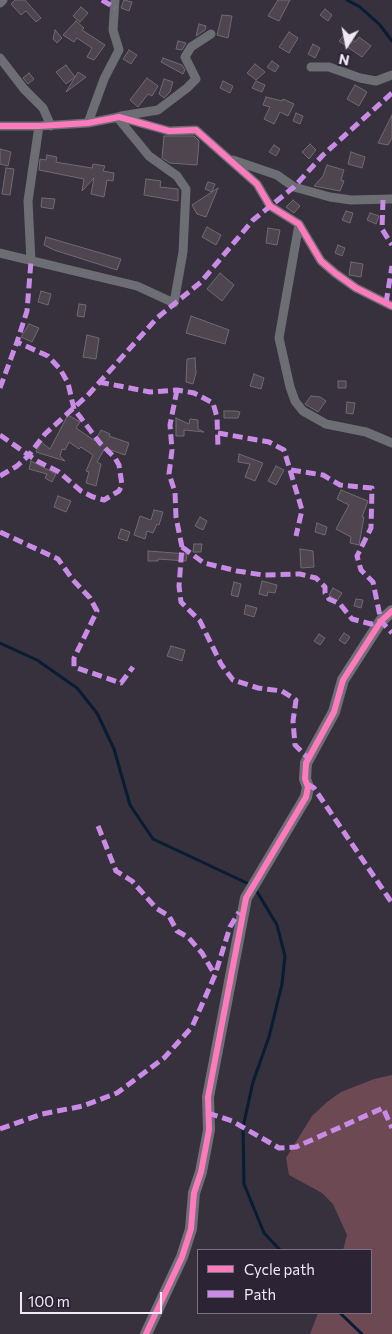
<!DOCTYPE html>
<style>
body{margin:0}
#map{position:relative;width:392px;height:1334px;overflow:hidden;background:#36313c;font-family:Commissioner,sans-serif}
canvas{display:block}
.legend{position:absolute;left:197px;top:1249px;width:175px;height:65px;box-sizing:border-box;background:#2c2335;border:1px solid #7a7282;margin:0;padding:6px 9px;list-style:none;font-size:15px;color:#efe9f5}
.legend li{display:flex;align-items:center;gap:10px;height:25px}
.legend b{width:25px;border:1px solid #7a7282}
.north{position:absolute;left:322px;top:20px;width:50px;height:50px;-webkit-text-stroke:4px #2c2335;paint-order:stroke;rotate:191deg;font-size:14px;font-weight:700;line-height:20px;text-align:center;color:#efe9f5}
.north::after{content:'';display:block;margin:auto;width:18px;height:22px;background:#efe9f5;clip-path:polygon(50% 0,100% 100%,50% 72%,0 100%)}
.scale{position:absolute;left:20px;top:1292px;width:142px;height:22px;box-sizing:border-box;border:2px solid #efe9f5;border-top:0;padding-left:6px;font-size:15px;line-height:18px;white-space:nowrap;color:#efe9f5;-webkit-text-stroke:4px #2c2335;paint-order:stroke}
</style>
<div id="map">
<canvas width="392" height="1334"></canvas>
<ul class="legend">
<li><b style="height:6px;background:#fd7abc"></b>Cycle path</li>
<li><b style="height:6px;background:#ca8be6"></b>Path</li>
</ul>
<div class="north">N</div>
<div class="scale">100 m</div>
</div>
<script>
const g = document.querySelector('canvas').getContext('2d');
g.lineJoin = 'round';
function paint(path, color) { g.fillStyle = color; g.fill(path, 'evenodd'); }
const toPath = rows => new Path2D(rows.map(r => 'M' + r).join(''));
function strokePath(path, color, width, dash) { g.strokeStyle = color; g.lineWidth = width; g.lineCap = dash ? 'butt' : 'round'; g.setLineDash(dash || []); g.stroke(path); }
paint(toPath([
 [392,1075,392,1334,310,1334,318,1313,371,1313,371,1250,343,1250,347,1235,333,1204,322,1193,289,1175,286,1158,312,1116,327,1102,341,1092,374,1079]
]), '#6d4954');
strokePath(toPath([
 [347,0,360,7,380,25,392,41],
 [0,643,37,660,77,688,97,713,114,749,130,805,153,839,249,884],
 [256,890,277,925,285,956,282,984,269,1037,253,1082,243,1127,244,1184,264,1233,280,1250],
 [340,1313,362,1334]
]), '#081c34', 3);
const building = toPath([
 [15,0,25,0,41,18,36,22,26,11,21,15,11,4,15,0],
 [124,0,132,2,129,11,121,8,124,0],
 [278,0,290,0,279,21,268,16,278,0],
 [81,7,88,13,80,22,73,16,81,7],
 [325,9,332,15,328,21,320,15,325,9],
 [222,15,232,16,228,38,217,35,222,15],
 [76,21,84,28,82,30,105,45,94,60,87,57,92,48,77,38,74,42,63,35,76,21],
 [199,24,206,26,205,30,196,36,199,24],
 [55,30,62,38,57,43,53,39,55,30],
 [289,32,298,38,289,53,279,47,289,32],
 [345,34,355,42,359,37,371,46,362,57,339,41,345,34],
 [178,41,186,43,182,50,176,49,178,41],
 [313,44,320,48,315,58,308,54,313,44],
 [129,50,137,55,131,64,123,59,129,50],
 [163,58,182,65,185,70,183,74,161,62,163,58],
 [272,61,279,66,275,72,267,67,272,61],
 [255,64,265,72,256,80,247,73,255,64],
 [66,65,75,77,78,72,86,77,66,92,75,77,66,84,56,72,66,65],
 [29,73,34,79,28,84,23,78,29,73],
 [147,78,158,86,152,96,148,94,138,107,130,100,147,78],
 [164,79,173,82,170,92,164,98,159,94,164,79],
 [223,81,233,86,230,93,220,88,223,81],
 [256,81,265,85,262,92,252,88,256,81],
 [355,85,367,92,359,106,347,99,355,85],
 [266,97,282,101,283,99,294,104,288,116,280,112,274,124,264,119,270,107,263,105,266,97],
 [296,113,303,116,300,124,293,121,296,113],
 [392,115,392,138,388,145,378,143,392,115],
 [164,136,194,136,199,141,197,165,170,163,162,158,164,136],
 [310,144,316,150,309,159,302,152,310,144],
 [274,145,280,149,276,156,269,152,274,145],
 [0,149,11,152,8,166,0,164,0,149],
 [351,152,365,157,362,168,348,164,351,152],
 [47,155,57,157,56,162,61,163,92,168,93,164,105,166,103,171,114,173,113,181,107,180,104,197,91,194,94,178,82,191,84,179,39,170,40,159,46,160,47,155],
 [327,165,344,170,341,180,344,181,340,191,314,186,323,176,327,165],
 [6,168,14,169,10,195,2,194,6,168],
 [146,179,161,181,160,187,178,189,178,201,144,195,146,179],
 [208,182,215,184,212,192,205,189,208,182],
 [218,188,206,217,197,214,192,205,218,188],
 [42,198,55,199,53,209,41,207,42,198],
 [293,200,300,206,294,213,286,207,293,200],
 [346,211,353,213,350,223,342,220,346,211],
 [370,213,379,216,376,224,367,220,370,213],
 [207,227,221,235,216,245,202,237,207,227],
 [268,228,280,230,277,245,266,243,268,228],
 [46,237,121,259,117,270,54,250,44,245,46,237],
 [338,245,345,248,342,256,335,253,338,245],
 [351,262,363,264,361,277,349,275,351,262],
 [220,273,234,285,222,301,207,289,220,273],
 [41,291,51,294,48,305,38,302,41,291],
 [79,304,86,305,84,317,77,316,79,304],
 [191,316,229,330,225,344,186,333,191,316],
 [29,324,39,328,32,342,21,337,29,324],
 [87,335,99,338,96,359,83,357,87,335],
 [195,358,196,373,193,384,186,382,187,359,195,358],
 [254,374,264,378,261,389,250,386,254,374],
 [338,381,346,381,346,388,338,388,338,381],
 [311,396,320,397,326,401,318,412,305,404,311,396],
 [347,402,355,403,353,414,346,413,347,402],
 [224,411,236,411,240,412,238,418,224,418,224,411],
 [68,415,80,422,76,428,95,441,101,430,110,434,109,436,129,443,125,455,105,448,97,462,101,464,96,486,86,483,89,472,86,471,93,455,81,447,79,449,69,442,65,450,62,449,60,456,65,461,36,452,41,442,50,449,68,415],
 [176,418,189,424,190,419,198,420,198,429,204,432,184,430,184,436,176,436,176,418],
 [239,454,263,463,255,481,245,477,250,464,238,462,239,454],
 [31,461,56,474,52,482,45,478,47,474,29,469,31,461],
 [276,466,284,470,276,485,268,481,276,466],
 [341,490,368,501,362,517,364,517,359,545,350,543,351,537,336,529,349,505,337,499,341,490],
 [58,496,71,501,66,512,54,507,58,496],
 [154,510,163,512,159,525,157,524,153,533,147,531,145,539,134,535,140,516,151,520,154,510],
 [200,517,207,521,203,530,195,526,200,517],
 [317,523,327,527,325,535,315,532,317,523],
 [121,529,130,532,127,541,118,538,121,529],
 [194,544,202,544,201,552,193,552,194,544],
 [300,549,313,551,314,567,301,568,300,549],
 [148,551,187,554,186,561,158,559,158,561,148,561,148,551],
 [262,581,277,585,275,593,268,592,267,596,259,594,262,581],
 [234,582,241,584,238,597,231,595,234,582],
 [333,588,342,593,337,601,329,595,333,588],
 [356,599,363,600,361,608,354,606,356,599],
 [246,605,257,608,254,617,244,614,246,605],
 [344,633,350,637,345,644,339,640,344,633],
 [319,634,325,638,320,645,314,641,319,634],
 [171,646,185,650,182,661,167,656,171,646]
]);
paint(building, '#4e454f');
strokePath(building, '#706a72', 1);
strokePath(toPath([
 [0,3,3,0],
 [0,58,24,89,43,108,51,126],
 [311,67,329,67,360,78,376,81,392,75],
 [121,116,158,110,187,88,196,79,185,57,191,47,211,34],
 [88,123,104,79,119,50,113,30,115,0],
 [0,126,39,126,88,123,119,117,169,131,196,130,257,184,270,206,299,224,321,261,335,273,356,288,392,306],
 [233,160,277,175,294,187,330,197,351,200,392,199],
 [299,224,279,338,290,387,295,401,303,411,326,424,366,432,392,443],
 [0,253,137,286,174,303,183,252,186,189,177,176,149,156,117,117],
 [31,261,28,201,39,126]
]), '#6d6d74', 9);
strokePath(toPath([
 [146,1334,182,1257,191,1229,194,1193,201,1172,209,1130,208,1097,246,898,306,797,308,787,305,779,306,763,334,712,343,680,381,621,392,611]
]), '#716f78', 12);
strokePath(toPath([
 [102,0,115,8],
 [383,200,382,229,392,245],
 [386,303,392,266],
 [99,382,150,392,177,390,194,393,213,403,217,417,218,447],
 [0,388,17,342],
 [177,390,170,425,172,450,169,474,175,492,176,517,182,547,179,586,181,602,200,621,221,664,233,680,258,688,282,691,296,700,293,721,295,745,309,759],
 [218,433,269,442,284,450,302,510,296,536],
 [0,435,37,461,59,472,81,491,93,497,104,500,119,491,122,485,119,465,115,458,100,443,74,409,68,383,60,369,48,356,17,342,27,311,31,261],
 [291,470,323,475,340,485,372,488,371,528,357,556,361,570,373,582,381,621,392,633],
 [0,476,17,466,29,455,45,434,89,394,157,318,201,282,253,220,294,187,323,155,392,93],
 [0,532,58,559,73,580,90,598,97,611,74,658,74,667,121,683,133,667],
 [182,547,204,563,237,571,263,575,300,574,316,578,325,587,325,593,329,599,340,604,352,619,371,624,381,621],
 [307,784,314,788,392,903],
 [98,826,116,871,132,881,156,908,169,916,177,931,188,937,202,953,215,975],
 [208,1113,232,1121,279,1148,296,1147,383,1108,392,1128],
 [0,1129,42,1114,83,1106,117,1093,164,1058,192,1027,215,975,230,927,239,912]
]), '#ca8be6', 5, [10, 5]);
strokePath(toPath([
 [0,126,39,126,88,123,119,117,169,131,196,130,257,184,270,206,299,224,321,261,335,273,356,288,392,306],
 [146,1334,182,1257,191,1229,194,1193,201,1172,209,1130,208,1097,246,898,306,797,308,787,305,779,306,763,334,712,343,680,381,621,392,611]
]), '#fd7abc', 6);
</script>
